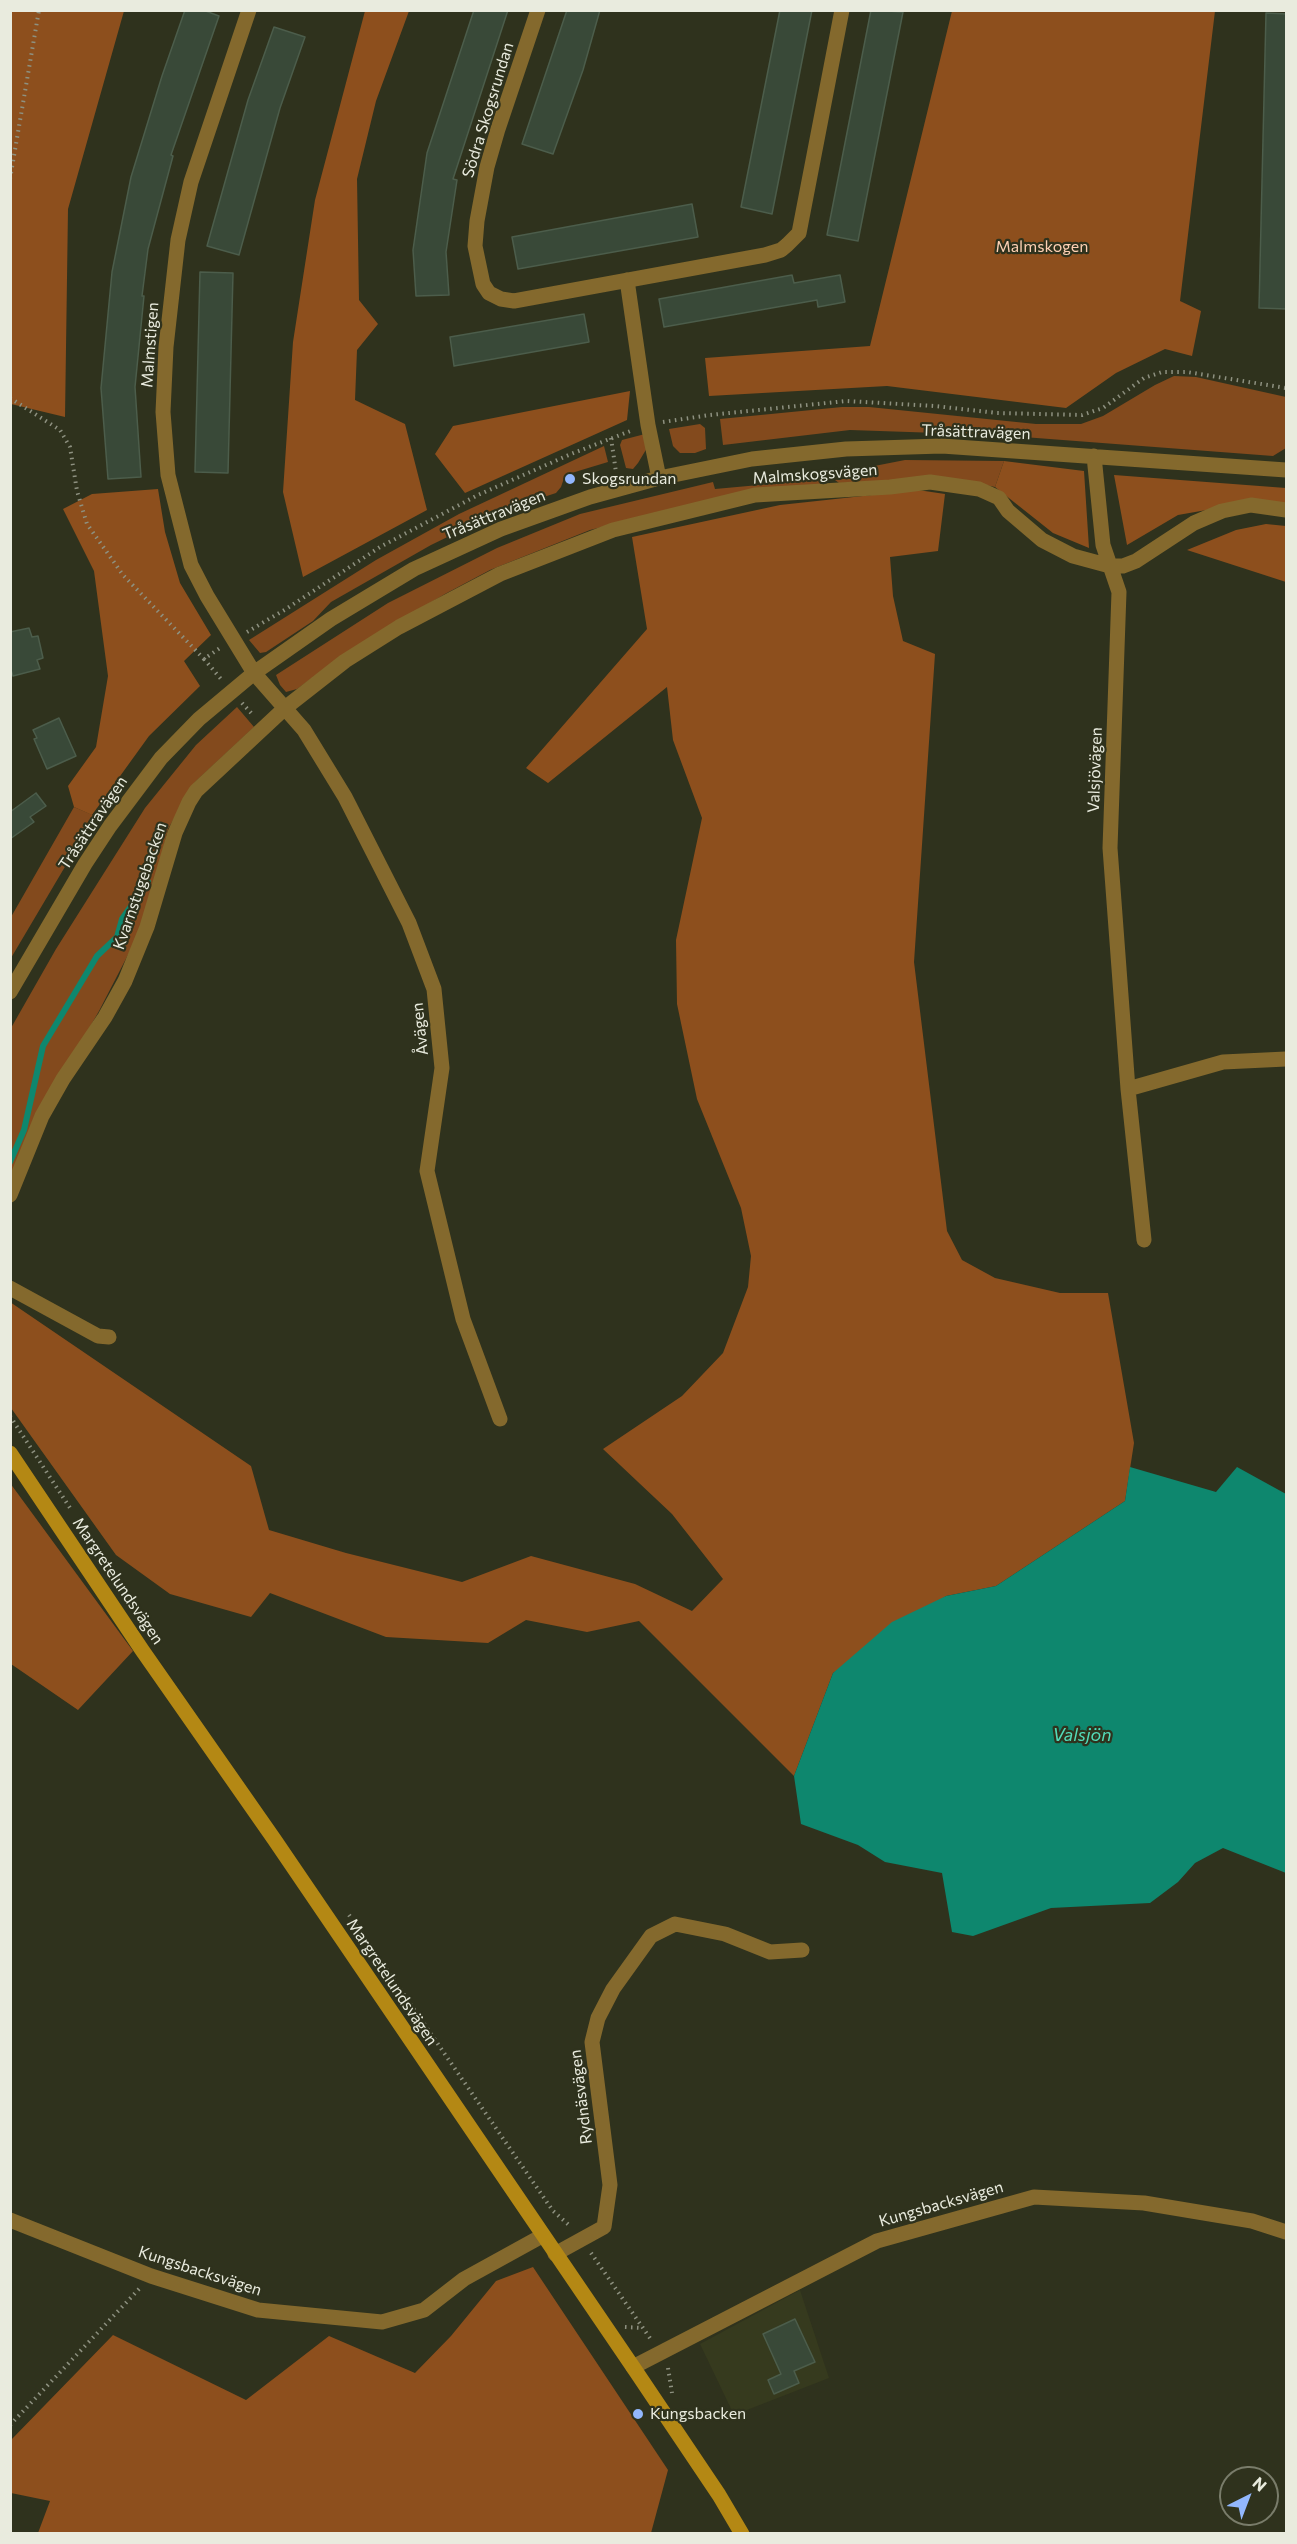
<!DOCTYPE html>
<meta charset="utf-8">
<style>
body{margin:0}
#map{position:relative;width:1297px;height:2544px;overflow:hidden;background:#2f321d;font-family:Commissioner,sans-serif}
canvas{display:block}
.frame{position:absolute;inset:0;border:12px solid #e9ebde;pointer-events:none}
.north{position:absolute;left:1219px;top:2466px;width:60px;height:60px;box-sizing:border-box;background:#2f321d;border:2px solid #797c6a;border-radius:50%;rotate:42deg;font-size:16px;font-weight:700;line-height:24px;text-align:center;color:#e9ebde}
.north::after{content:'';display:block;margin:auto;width:21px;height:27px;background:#92b7fd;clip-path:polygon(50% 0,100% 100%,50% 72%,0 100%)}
</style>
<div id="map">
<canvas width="1297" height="2544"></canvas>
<div class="frame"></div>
<div class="north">N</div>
</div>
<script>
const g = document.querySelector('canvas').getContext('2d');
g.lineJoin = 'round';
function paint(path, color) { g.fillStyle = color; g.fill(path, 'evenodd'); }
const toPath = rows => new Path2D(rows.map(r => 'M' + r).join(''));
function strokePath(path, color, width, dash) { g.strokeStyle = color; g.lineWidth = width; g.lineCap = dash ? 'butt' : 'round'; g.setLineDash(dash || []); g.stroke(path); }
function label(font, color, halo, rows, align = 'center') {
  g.font = font + ' Commissioner,sans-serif'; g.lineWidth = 4.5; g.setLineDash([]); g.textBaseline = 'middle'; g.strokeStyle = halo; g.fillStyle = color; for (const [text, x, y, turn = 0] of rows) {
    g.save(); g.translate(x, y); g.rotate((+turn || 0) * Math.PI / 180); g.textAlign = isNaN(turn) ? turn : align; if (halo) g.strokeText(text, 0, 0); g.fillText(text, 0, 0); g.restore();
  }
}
paint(toPath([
 [800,2290,829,2378,734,2415,700,2344]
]), '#363a1e');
paint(toPath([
 [1174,376,1196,377,1286,397,1286,448,1273,456,997,435,850,430,723,445,720,419,842,407,869,407,1036,424,1081,424,1103,416,1155,385],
 [700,424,705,428,706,449,695,453,680,453,673,446,669,429],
 [645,434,647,448,638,463,633,469,626,468,620,445,622,440],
 [604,446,608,462,565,475,561,487,556,493,501,511,431,545,331,602,313,621,266,652,260,653,249,640,376,560,459,514],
 [905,460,1004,461,995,487,962,480,839,483,835,480,851,478,859,469],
 [825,479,823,485,693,504,590,530,490,570,445,594,352,649,297,689,286,692,280,685,276,675,388,603,497,548,580,514,713,482,715,489],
 [237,707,254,727,195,782,168,829,149,908,131,949,99,1011,29,1134,11,1182,11,1028,56,949,145,808,196,745],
 [74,807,95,816,11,958,11,917]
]), '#834a1d');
paint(toPath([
 [11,10,124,11,68,209,65,417,11,404],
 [365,11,409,11,376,101,357,179,359,300,378,324,357,350,355,400,405,424,427,510,303,577,283,492,293,342,315,200],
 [952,11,1215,11,1180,301,1201,311,1192,356,1165,349,1116,373,1066,408,887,386,709,396,705,358,870,346],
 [630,391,627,420,465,493,435,454,453,426],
 [1004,461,1084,471,1089,548,1053,533,995,487],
 [1114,475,1286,488,1286,506,1252,502,1178,515,1127,545],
 [158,489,165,532,180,583,211,635,184,661,200,686,149,736,92,815,74,807,68,786,96,747,108,676,94,571,63,509,92,494],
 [918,490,945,494,938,551,890,557,893,596,903,641,935,654,914,962,947,1231,962,1260,995,1278,1060,1293,1108,1293,1134,1443,1125,1501,996,1586,946,1596,833,1673,794,1776,639,1621,587,1632,526,1620,488,1643,386,1637,270,1593,251,1617,170,1594,116,1555,11,1408,10,1302,251,1466,269,1530,346,1553,462,1582,531,1556,635,1584,692,1611,723,1579,672,1514,603,1449,682,1396,723,1353,748,1287,751,1256,741,1208,697,1099,677,1004,676,940,702,818,673,740,667,687,548,783,526,768,647,629,632,537,780,505],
 [1266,524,1286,526,1286,582,1187,550,1236,530],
 [10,1483,133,1651,78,1710,11,1664],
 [533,2267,668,2470,651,2533,38,2533,50,2501,11,2493,11,2440,113,2335,246,2400,329,2336,415,2373,451,2336,496,2281]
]), '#8d4f1d');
paint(toPath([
 [1130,1467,1216,1492,1237,1467,1286,1494,1286,1873,1223,1848,1195,1863,1178,1882,1150,1903,1051,1908,973,1936,952,1932,942,1873,885,1862,858,1845,801,1824,794,1776,833,1673,892,1622,946,1596,996,1586,1125,1501]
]), '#0e876e');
strokePath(toPath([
 [10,1162,24,1130,43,1046,97,956,117,937,122,919,148,882]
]), '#0e876e', 6);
const building = toPath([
 [185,10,203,10,219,16,171,155,173,156,148,249,142,296,144,296,135,387,141,477,108,479,101,388,112,272,131,177,162,76,185,10],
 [474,10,508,10,453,179,457,180,446,252,449,295,416,296,413,250,427,153,474,10],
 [567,10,600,10,583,70,553,154,522,144,567,10],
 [780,10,812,10,772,214,741,207,780,10],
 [871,10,903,12,858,241,827,235,871,10],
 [1266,13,1287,14,1287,309,1259,308,1266,13],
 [274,27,305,37,280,108,239,255,207,246,248,100,274,27],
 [692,204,698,237,518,269,512,237,692,204],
 [200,272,233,273,228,473,195,472,200,272],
 [792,275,794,283,840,275,845,302,818,307,817,300,664,327,659,299,792,275],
 [584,314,589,342,454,366,450,337,584,314],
 [29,628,32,637,38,636,43,658,37,660,40,669,13,676,10,667,10,632,29,628],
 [59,718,76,756,47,769,34,739,37,738,33,730,59,718],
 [36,793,46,806,30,817,34,822,10,839,10,812,36,793],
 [795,2319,815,2362,794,2371,799,2383,774,2394,768,2380,781,2374,763,2334,795,2319]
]);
paint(building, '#394938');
strokePath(building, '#4c5d4b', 1.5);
strokePath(toPath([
 [10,179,39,10],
 [10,398,60,430,70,447,77,491,87,524,123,575,204,659,220,648],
 [663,422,710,415,846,401,935,406,997,413,1082,415,1103,408,1144,378,1162,372,1187,372,1286,388],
 [611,438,616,472],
 [247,632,286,609,380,547,478,495,571,454,633,430],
 [204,659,221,679],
 [242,703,253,715],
 [10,1416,72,1511],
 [349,1915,553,2211,570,2226],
 [591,2253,652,2341],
 [625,2327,642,2328],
 [668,2368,672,2393],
 [10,2425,140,2288]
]), '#8e9180', 4, [1.5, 4.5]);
strokePath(toPath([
 [249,10,191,182,178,240,166,347,163,412,168,475,191,565,207,596,254,673,304,730,345,797,409,923,434,989,442,1068,427,1171,463,1319,500,1419],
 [538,10,498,129,487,167,477,221,475,246,483,284,489,293,501,299,514,301,765,255,781,250,787,245,799,233,842,10],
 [627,280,648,425,659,478],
 [1094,456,1103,545,1119,592,1110,848,1128,1089,1144,1240],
 [10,992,85,864,110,826,161,758,199,719,254,673,331,619,414,569,501,529,590,497,659,478,752,459,846,449,942,446,1286,470],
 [1128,1089,1223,1062,1286,1059],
 [10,1195,42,1116,63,1079,105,1017,125,981,147,927,175,833,189,802,196,791,285,708,345,661,399,627,500,574,613,530,755,495,890,487,930,482,979,489,999,498,1008,511,1042,540,1073,556,1110,566,1123,566,1136,561,1194,523,1222,511,1251,505,1286,510],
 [10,1288,98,1336,109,1337],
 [10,2220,151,2276,258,2310,382,2322,424,2310,464,2279,542,2236],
 [555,2254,604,2227,610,2185,592,2042,598,2018,613,1989,651,1936,675,1924,725,1934,770,1952,802,1950],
 [633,2367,877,2241,1034,2197,1144,2203,1252,2221,1286,2232]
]), '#84692d', 15);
strokePath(toPath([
 [10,1453,142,1650,274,1839,633,2367,719,2495,742,2534]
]), '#b48814', 15);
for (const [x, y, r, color] of [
 [570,479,6,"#92b7fd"],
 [638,2414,6,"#92b7fd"]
]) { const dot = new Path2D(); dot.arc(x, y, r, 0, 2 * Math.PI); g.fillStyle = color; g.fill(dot); strokePath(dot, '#2f321d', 2); }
label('16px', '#e9ebde', '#2f321d', [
 ["Södra Skogsrundan",488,110,-73],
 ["Malmstigen",150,345,-86],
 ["Tråsättravägen",976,432,2],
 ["Malmskogsvägen",815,474,-4],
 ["Tråsättravägen",494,515,-22],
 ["Valsjövägen",1095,770,-88],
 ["Tråsättravägen",93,823,-56],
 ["Kvarnstugebacken",140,886,-71],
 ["Åvägen",420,1029,-96],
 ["Margretelundsvägen",118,1581,56],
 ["Margretelundsvägen",392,1982,56],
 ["Rydnäsvägen",581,2097,-97],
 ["Kungsbacksvägen",941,2204,-16],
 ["Kungsbacksvägen",200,2271,18]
]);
label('16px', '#fed1b4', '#2f321d', [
 ["Malmskogen",1042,247]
]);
label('16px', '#e9ebde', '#2f321d', [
 ["Skogsrundan",582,479],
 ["Kungsbacken",650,2414]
], 'left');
label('italic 18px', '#53dbb9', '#2f321d', [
 ["Valsjön",1082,1735]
]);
</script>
